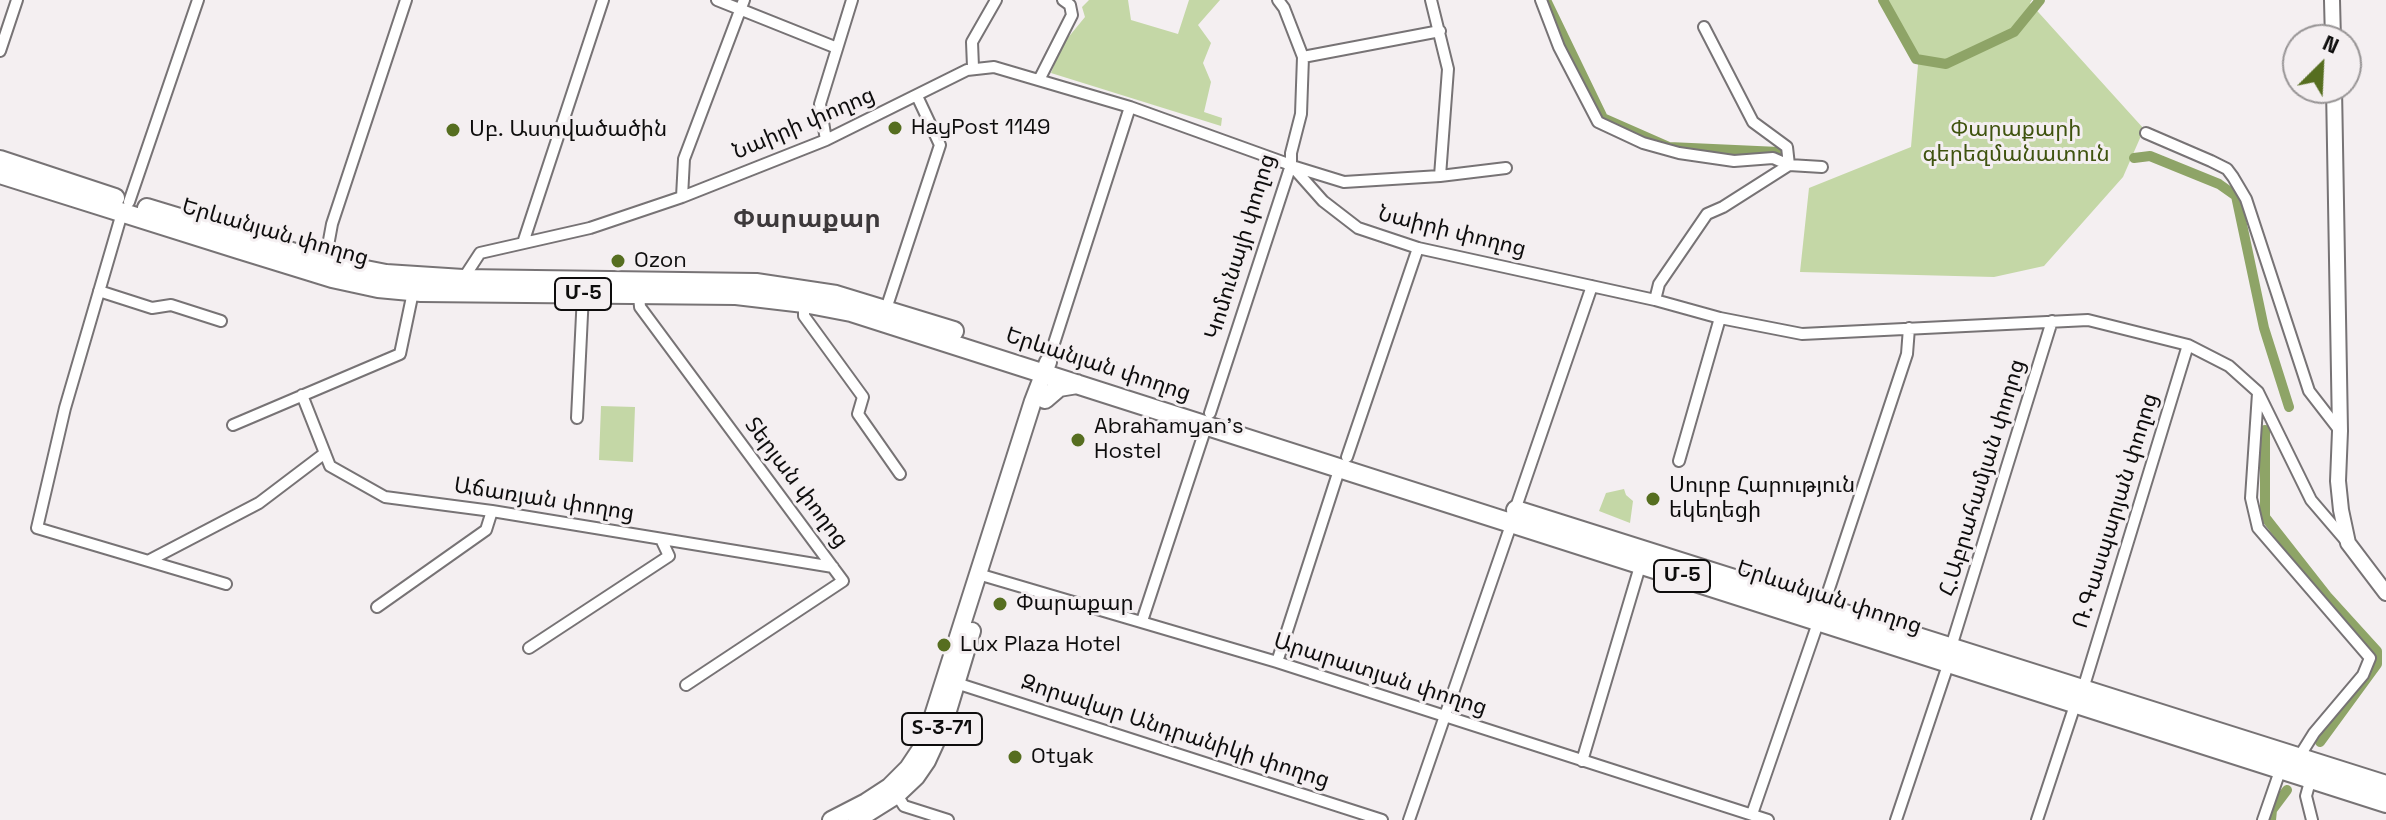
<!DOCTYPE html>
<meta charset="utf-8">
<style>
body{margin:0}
#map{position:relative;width:2386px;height:820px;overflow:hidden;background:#f4eff1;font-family:"Space Grotesk",sans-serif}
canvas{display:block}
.north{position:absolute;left:2282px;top:24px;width:80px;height:80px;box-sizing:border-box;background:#f4eff1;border:2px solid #989596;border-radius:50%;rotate:24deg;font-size:22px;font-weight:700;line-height:32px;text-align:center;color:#0e0d0d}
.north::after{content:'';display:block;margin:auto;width:28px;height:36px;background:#566e20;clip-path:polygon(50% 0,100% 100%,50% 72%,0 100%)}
</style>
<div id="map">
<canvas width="2386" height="820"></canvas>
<div class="north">N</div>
</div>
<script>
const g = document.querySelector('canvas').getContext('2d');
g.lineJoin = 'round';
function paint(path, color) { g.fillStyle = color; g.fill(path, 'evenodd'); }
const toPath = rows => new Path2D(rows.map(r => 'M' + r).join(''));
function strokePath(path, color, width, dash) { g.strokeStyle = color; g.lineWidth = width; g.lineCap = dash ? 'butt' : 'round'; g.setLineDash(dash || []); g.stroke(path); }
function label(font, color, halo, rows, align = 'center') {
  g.font = font + ' "Space Grotesk","Noto Sans Armenian",sans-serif'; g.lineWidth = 6; g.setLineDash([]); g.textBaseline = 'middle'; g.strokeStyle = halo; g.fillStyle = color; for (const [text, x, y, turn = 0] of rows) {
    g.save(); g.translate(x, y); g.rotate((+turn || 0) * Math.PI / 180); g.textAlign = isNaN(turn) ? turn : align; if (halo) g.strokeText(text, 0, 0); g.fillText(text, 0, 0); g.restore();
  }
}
paint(toPath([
 [1089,0,1128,0,1131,20,1178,34,1189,0,1220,0,1198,25,1211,43,1203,63,1211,82,1204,112,1222,118,1221,126,1051,73,1062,45,1085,17,1082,7],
 [1878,0,2032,0,2030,3,2144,129,2123,177,2044,266,1994,277,1800,272,1809,188,1911,147,1918,65],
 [601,406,635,407,633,462,599,460],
 [1624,489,1626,495,1633,501,1630,523,1599,511,1606,493]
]), '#c4d7a6');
strokePath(toPath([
 [1546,0,1603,118,1669,147,1779,152],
 [1883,0,1916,59,1946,64,2014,32,2040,0],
 [2134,158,2150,156,2219,184,2236,196,2264,328,2289,407],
 [2265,430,2265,517,2327,596,2377,651,2377,664,2320,742],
 [2271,820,2272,810,2287,790]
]), '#8ea467', 10);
const street = toPath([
 [717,0,837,48],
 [1431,0,1448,69,1440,176],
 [1541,0,1559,47,1598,122,1643,143,1679,153,1734,161,1773,158,1789,165,1822,167],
 [0,51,17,0],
 [1303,57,1440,31],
 [973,67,972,42,996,0],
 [1039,80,1072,15,1070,5,1063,0],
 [2146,133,2211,161,2227,169,2233,177,2246,199,2309,391,2340,431],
 [826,140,820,104,852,0],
 [1292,166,1344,182,1440,176,1506,168],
 [682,197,684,159,744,0],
 [129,202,198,0],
 [122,213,65,408,37,528,226,584],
 [523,243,603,0],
 [325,262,332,224,406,0],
 [463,279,480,253,590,228,682,197,826,140,967,70,994,67,1130,107,1291,165,1323,201,1358,228,1418,248,1655,300,1720,318,1802,334,2088,320,2188,345,2229,366,2258,392,2311,500,2347,542],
 [99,291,152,308,171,305,221,321],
 [639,295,640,307,843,581,686,685],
 [1655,300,1659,284,1707,214,1723,207,1789,165,1787,147,1753,122,1704,27],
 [804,303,804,316,863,397,858,414,900,474],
 [886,309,940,145,917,96],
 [1048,362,1130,107],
 [2258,393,2251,498,2258,528,2370,658,2363,675,2314,733,2299,757],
 [302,395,330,466,385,497,492,511,833,567],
 [1210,413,1291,165,1291,153,1301,114,1303,57,1284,8,1278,0],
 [577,418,583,294],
 [233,425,400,354,413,292],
 [1347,457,1418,248],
 [1679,461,1720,318],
 [1515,510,1592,286],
 [150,560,259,503,325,453],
 [978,574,1277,662,1768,820],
 [377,607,486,530,492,511],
 [1823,607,1907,354,1909,328],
 [1142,621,1207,424],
 [1951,647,2052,321],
 [529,648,669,556,661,539],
 [1277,662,1340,467],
 [956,683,1382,820],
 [2083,689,2188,345],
 [1582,761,1641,563],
 [2311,778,2306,796,2312,820],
 [897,795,904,806,948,820],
 [1752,814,1819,620],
 [1409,820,1512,522],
 [1896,820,1949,662],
 [2037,820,2076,702],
 [2263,820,2281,768]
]);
const secondary = toPath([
 [2332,0,2333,40],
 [2334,88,2340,431,2338,481,2341,510,2348,543,2386,593]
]);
const primary = toPath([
 [831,820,866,802,889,787,908,768,924,744,1033,401,1048,362],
 [857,820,897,795,916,777,927,761,944,724,972,631]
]);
const highway = toPath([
 [0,160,115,198],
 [0,174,238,249,332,278,378,288,421,292,736,295,804,303,851,312,2386,803],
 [147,208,325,262,386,274,463,279,756,283,836,295,954,331],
 [1045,399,1059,387,1077,384],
 [1516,510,2386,785]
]);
strokePath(street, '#777375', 14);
strokePath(secondary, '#777375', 18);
strokePath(primary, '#777375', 20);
strokePath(highway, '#777375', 22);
strokePath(street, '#fff', 10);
strokePath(secondary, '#fff', 14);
strokePath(primary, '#fff', 16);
strokePath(highway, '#fff', 18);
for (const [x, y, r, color] of [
 [895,128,8,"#566e20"],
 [453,130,8,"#566e20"],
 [618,261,8,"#566e20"],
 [1078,440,8,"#566e20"],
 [1653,499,8,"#566e20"],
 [1000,604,8,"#566e20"],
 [944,645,8,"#566e20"],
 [1015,757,8,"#566e20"]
]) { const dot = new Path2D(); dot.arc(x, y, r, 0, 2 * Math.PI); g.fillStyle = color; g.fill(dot); strokePath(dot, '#f4eff1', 3); }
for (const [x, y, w] of [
 [583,294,56],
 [1682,576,56],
 [942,729,80]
]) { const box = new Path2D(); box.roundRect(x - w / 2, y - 16, w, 32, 6); g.fillStyle = '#f4eff1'; g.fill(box); strokePath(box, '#0e0d0d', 2); }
label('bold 20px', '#0e0d0d', null, [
 ["Մ-5",583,294],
 ["Մ-5",1682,576],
 ["Տ-3-71",942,729]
]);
label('22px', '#0e0d0d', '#f4eff1', [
 ["Նաիրի փողոց",804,124,-23],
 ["Նաիրի փողոց",1452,232,14],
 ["Երևանյան փողոց",275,233,16],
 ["Կոմունայի փողոց",1241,247,-73],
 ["Երևանյան փողոց",1098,365,18],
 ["Հ.Աբրահամյան փողոց",1983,478,-73],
 ["Տերյան փողոց",796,483,53],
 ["Աճառյան փողոց",544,500,9],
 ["Ռ.Գասպարյան փողոց",2116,511,-73],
 ["Երևանյան փողոց",1829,598,18],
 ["Արարատյան փողոց",1380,675,18],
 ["Զորավար Անդրանիկի փողոց",1175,732,18]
]);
label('22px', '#0e0d0d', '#f4eff1', [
 ["HayPost 1149",911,128],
 ["Սբ. Աստվածածին",469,130],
 ["Ozon",634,261],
 ["Abrahamyan's",1094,427],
 ["Hostel",1094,452],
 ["Սուրբ Հարություն",1669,486],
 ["եկեղեցի",1669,511],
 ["Փարաքար",1016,604],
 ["Lux Plaza Hotel",960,645],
 ["Otyak",1031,757]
], 'left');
label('22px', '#3f530f', '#f4eff1', [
 ["Փարաքարի",2016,130],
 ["գերեզմանատուն",2016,155]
]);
label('bold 26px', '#3d393b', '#f4eff1', [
 ["Փարաքար",807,220]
]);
</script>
